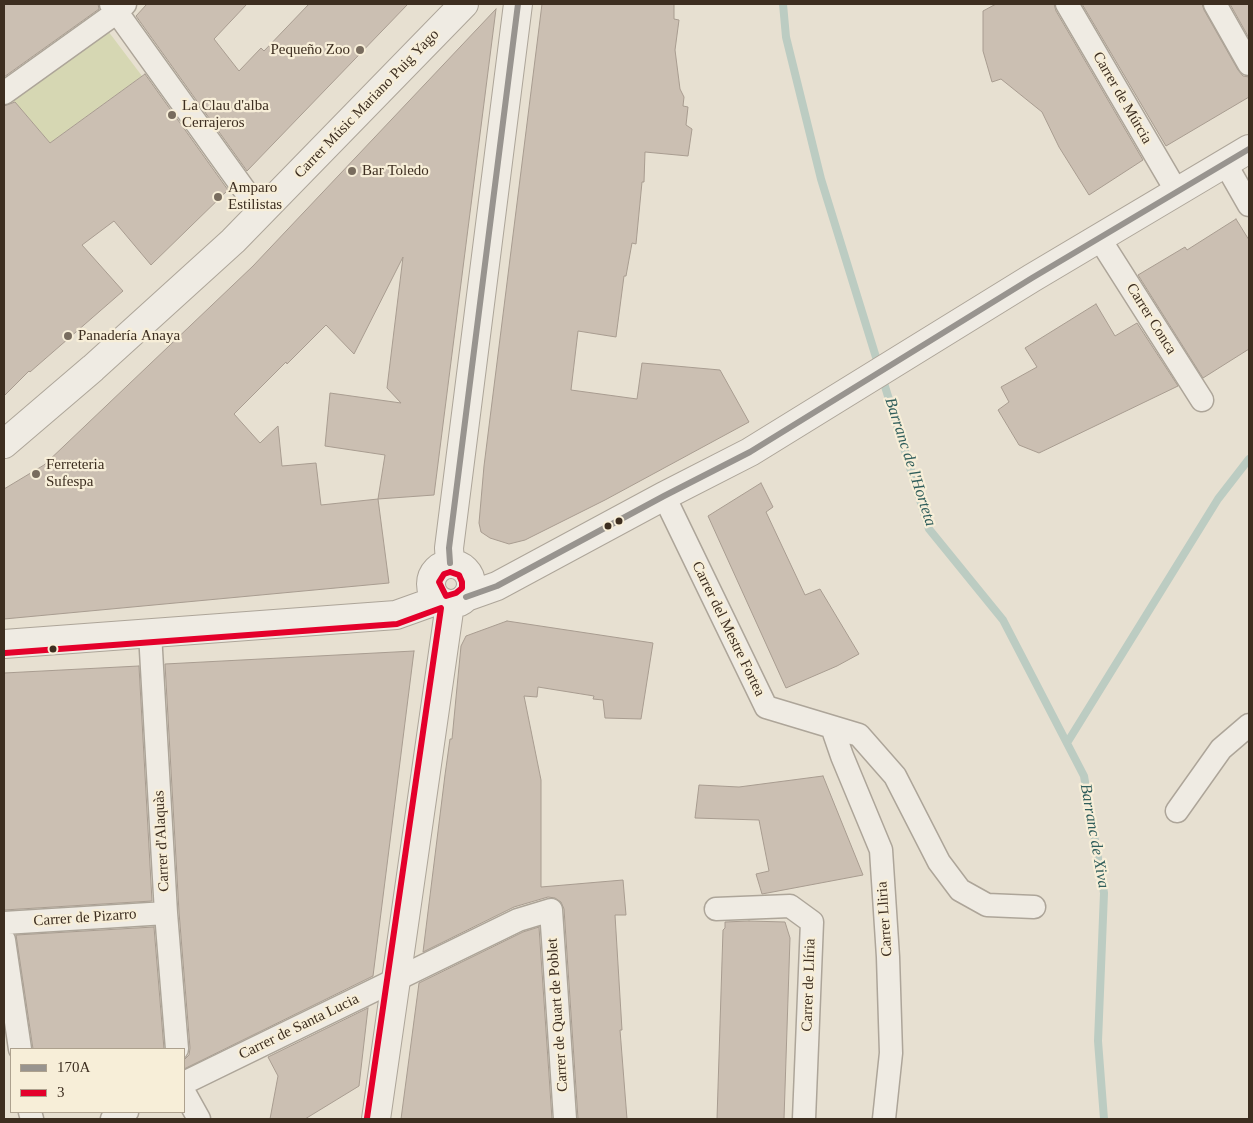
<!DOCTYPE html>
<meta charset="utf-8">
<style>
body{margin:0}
#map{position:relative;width:1253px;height:1123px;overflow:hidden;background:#e7e0d1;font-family:Georgia,serif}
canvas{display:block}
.frame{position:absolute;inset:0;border:5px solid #3d2e20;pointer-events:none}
.legend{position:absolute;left:10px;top:1048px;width:175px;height:65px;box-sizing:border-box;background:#f7eed8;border:1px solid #ada18e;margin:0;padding:6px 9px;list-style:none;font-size:15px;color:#3d2e20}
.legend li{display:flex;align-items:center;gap:10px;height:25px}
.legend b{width:25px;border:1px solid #ada18e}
</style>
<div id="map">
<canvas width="1253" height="1123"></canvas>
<div class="frame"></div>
<ul class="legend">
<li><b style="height:6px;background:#98948f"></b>170A</li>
<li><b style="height:6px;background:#e4002b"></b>3</li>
</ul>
</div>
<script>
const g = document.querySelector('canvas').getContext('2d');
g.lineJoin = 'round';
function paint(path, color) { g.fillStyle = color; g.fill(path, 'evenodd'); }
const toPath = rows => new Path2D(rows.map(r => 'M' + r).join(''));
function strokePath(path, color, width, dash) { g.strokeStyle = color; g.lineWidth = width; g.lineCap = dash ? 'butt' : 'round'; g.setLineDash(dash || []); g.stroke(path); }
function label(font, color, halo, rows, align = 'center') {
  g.font = font + ' Georgia,serif'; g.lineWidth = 4.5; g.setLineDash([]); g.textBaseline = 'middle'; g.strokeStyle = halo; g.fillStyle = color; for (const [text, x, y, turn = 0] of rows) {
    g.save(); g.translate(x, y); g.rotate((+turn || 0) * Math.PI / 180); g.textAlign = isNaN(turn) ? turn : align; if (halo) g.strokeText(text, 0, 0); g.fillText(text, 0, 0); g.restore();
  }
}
paint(toPath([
 [108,31,142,76,50,143,12,99]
]), '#d6d7b3');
strokePath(toPath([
 [783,4,786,37,821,179,929,529,1003,620,1084,776,1104,893,1098,1041,1104,1119],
 [1067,743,1218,499,1249,459]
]), '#bcccc2', 8);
const building = toPath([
 [4,4,98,4,99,9,4,77,4,4],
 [147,4,247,4,214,39,239,71,261,48,264,51,309,4,408,4,247,171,136,16,147,4],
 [542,4,674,4,674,19,679,20,675,50,680,89,684,97,683,106,688,107,686,125,692,129,688,156,645,152,644,182,642,182,636,244,632,243,626,276,624,276,616,337,578,331,571,390,637,399,642,363,720,370,749,422,605,500,525,540,509,544,490,538,481,532,479,523,484,466,542,4],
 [996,4,1054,4,1056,11,1143,160,1089,195,1059,147,1042,112,1001,79,992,82,983,51,983,11,996,4],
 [1082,4,1202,4,1204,10,1238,70,1243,76,1249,77,1249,97,1166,146,1082,4],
 [1230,4,1249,4,1249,38,1230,4],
 [496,9,434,495,378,499,385,455,325,446,330,393,401,403,387,388,403,257,354,354,326,325,287,364,286,362,234,414,260,443,278,426,282,466,316,463,321,505,378,499,389,583,4,619,4,489,44,465,253,266,496,9],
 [145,74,228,190,151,265,114,221,82,245,123,291,30,372,29,371,4,396,4,106,15,102,50,143,145,74],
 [1236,219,1249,240,1249,349,1203,378,1138,275,1185,247,1187,250,1236,219],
 [1096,304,1115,336,1137,323,1178,386,1039,453,1019,445,998,410,1009,402,1001,387,1037,367,1025,348,1096,304],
 [761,483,773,507,766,512,805,595,820,589,859,654,837,666,786,688,708,516,761,483],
 [507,621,653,643,641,719,605,718,603,700,593,699,594,696,538,687,537,697,524,696,541,780,541,887,623,880,626,915,615,915,622,1030,620,1030,627,1119,578,1119,564,909,561,902,555,898,548,897,514,907,423,952,445,775,450,739,452,739,461,646,466,636,507,621],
 [414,651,373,976,184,1069,184,1060,189,1055,190,1048,179,912,165,664,414,651],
 [139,666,152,901,4,910,4,673,139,666],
 [823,776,863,875,762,894,756,874,769,871,759,820,695,818,699,785,739,787,823,776],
 [749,921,785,922,790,938,784,1119,717,1119,723,930,725,928,725,922,749,921],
 [154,927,164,1049,33,1049,16,935,154,927],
 [539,927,552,1119,401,1119,419,983,523,932,539,927],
 [368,1008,359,1086,305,1119,270,1119,278,1076,268,1057,368,1008]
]);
paint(building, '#cbbfb2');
strokePath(building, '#a89c90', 1);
const minor = toPath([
 [111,4,261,213],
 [1067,4,1177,192],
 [1215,4,1249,64],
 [4,93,117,12,125,4],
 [1225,163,1249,205],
 [1099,238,1202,400],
 [664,496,766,707,859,735,895,776,939,862,960,890,987,905,1034,907],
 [150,633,166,913,177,1049],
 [832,727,842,756,881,850,888,957,891,1053,884,1119],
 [1177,811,1221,749,1249,725],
 [716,909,790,906,812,922,804,1119],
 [4,923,166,913],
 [4,940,20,1049],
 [184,1083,518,920,551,910,565,1119],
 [184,1092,199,1119],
 [30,1112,32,1119],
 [112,1119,127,1112]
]);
const tertiary = toPath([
 [4,444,93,368,233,241,464,4],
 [450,563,449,548,518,4],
 '431 584a20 20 0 1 1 40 0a20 20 0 1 1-40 0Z',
 [466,597,497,586,664,496,750,452,1032,278,1249,149],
 [4,644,396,615,438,600],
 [376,1119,450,604]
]);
strokePath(minor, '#ada599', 25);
strokePath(tertiary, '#ada599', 30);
strokePath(minor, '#efebe3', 22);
strokePath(tertiary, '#efebe3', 28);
strokePath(toPath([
 [450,563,449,548,518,4],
 [466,597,497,586,664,496,750,452,1032,278,1249,149]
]), '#98948f', 6);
strokePath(toPath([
 [450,572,459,575,462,582,462,588,456,593,446,596,439,582,444,574,450,572],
 [5,653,397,624,441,608,367,1118]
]), '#e4002b', 6);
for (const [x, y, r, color] of [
 [360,50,5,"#786c5e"],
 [172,115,5,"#786c5e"],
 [352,171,5,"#786c5e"],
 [218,197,5,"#786c5e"],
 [68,336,5,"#786c5e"],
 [36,474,5,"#786c5e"],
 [619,521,4.5,"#3d2e20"],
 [608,526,4.5,"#3d2e20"],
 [53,649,4.5,"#3d2e20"]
]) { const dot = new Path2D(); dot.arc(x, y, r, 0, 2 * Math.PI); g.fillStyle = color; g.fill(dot); strokePath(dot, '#f7eed8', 2); }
label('15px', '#3d2e20', '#f7eed8', [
 ["Pequeño Zoo",350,50,"right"],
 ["La Clau d'alba",182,106],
 ["Cerrajeros",182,123],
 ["Bar Toledo",362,171],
 ["Amparo",228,188],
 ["Estilistas",228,205],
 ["Panadería Anaya",78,336],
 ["Ferreteria",46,465],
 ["Sufespa",46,482]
], 'left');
label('15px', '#3d2e20', '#f7eed8', [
 ["Carrer de Múrcia",1122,98,60],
 ["Carrer Músic Mariano Puig Yago",367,104,-46],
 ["Carrer Conca",1151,319,58],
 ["Carrer del Mestre Fortea",728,629,64],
 ["Carrer d'Alaquàs",162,841,-93],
 ["Carrer de Pizarro",85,918,-4],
 ["Carrer Lliria",885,919,-94],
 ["Carrer de Llíria",809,985,-88],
 ["Carrer de Quart de Poblet",558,1015,-94],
 ["Carrer de Santa Lucia",299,1027,-26]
]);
label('italic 16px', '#2f5d5a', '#f7eed8', [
 ["Barranc de l'Horteta",910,462,72],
 ["Barranc de Xiva",1094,836,80]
]);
</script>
